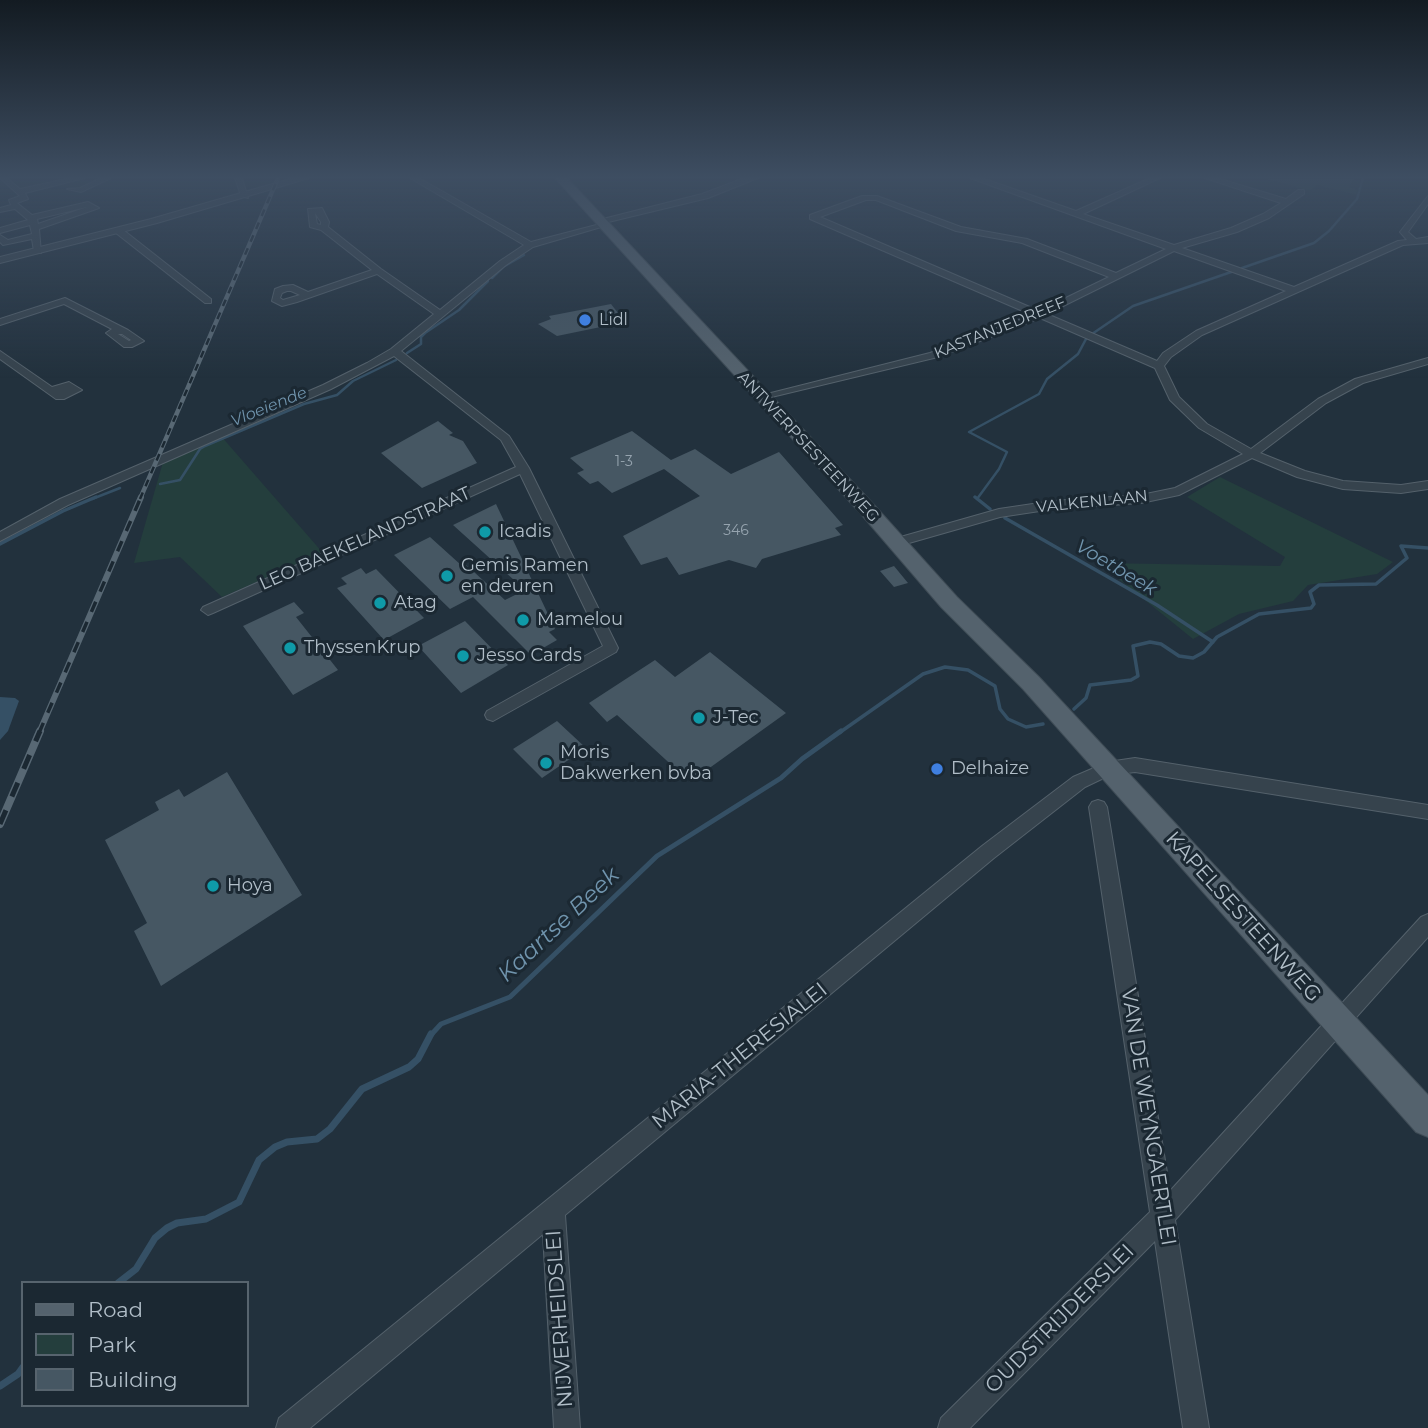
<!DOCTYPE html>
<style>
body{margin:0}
#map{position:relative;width:1428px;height:1428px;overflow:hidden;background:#22313d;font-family:Montserrat,sans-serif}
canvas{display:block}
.legend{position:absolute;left:21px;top:1281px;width:228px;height:126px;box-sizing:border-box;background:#1b2832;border:2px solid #57646e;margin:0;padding:9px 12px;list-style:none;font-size:21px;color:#b1bec8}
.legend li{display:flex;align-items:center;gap:14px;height:35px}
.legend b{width:35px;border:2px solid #57646e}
</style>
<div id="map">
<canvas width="1428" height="1428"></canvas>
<ul class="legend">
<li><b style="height:9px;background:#54626d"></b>Road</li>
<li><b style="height:19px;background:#243e3d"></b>Park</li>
<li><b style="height:19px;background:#465763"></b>Building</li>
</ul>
</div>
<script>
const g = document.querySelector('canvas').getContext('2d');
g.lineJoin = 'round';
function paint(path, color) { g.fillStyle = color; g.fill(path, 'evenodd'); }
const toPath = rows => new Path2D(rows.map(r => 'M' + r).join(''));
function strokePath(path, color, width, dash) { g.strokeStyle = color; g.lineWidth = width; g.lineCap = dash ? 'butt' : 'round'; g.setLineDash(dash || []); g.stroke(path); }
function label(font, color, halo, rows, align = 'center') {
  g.font = font + ' Montserrat,sans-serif'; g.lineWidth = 6; g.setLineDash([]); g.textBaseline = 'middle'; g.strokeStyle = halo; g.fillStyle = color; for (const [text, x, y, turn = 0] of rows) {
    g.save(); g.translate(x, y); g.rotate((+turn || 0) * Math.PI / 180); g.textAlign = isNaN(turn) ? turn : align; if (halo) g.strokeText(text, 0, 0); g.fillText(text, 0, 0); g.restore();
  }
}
paint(toPath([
 [1267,179,1354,179,1349,187,1358,190,1356,195,1317,185,1310,191],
 [221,436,323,553,222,597,180,557,134,563,163,462],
 [1220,477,1393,562,1377,574,1308,585,1293,601,1239,614,1193,639,1099,563,1280,566,1285,557,1187,497]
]), '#243e3d');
paint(toPath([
 [0,697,15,698,19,701,8,731,0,740]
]), '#355065');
strokePath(toPath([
 [1242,268,1314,243,1329,231,1357,199,1363,178],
 [492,278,503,267,524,255],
 [1092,334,1133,306,1234,271],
 [407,353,421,344,421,337,425,333,459,310,488,281],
 [160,484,180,480,200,449,205,446,304,404,337,395,353,381,396,360],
 [92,499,120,488],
 [977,499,999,469,1007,452,969,432,1039,394,1047,379,1078,354,1086,339]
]), '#355065', 2.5);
strokePath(toPath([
 [975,497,990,509],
 [1005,518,1157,605,1213,642],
 [0,544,63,511,96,497],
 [1074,709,1086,698,1090,685,1131,680,1138,676,1133,646,1150,642,1161,644,1179,656,1193,658,1204,652,1217,637,1259,614,1311,608,1314,604,1310,592,1319,585,1376,584,1407,558,1401,546,1428,548],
 [839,733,923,674,945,667,968,670,995,686,1000,709,1008,719,1026,727,1043,724]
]), '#355065', 3.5);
strokePath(toPath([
 [430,1036,441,1024,510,997,657,856,781,778,802,759,841,731]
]), '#355065', 5);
strokePath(toPath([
 [118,1283,136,1269,155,1238,167,1228,177,1223,206,1219,239,1202,259,1160,275,1147,287,1142,317,1139,330,1129,362,1089,409,1067,418,1059,431,1034],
 [0,1386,18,1374,23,1367]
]), '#355065', 7);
paint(toPath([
 [611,304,625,322,557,336,538,324,551,319,549,316],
 [438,421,453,433,449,435,463,441,477,463,422,488,381,453],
 [632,431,671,460,695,449,731,474,779,452,843,525,835,528,841,535,762,559,756,568,729,560,679,575,667,557,641,565,623,536,700,496,664,469,612,493,598,481,590,484,577,473,584,470,570,458],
 [496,504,555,629,549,632,557,640,531,655,473,597,450,609,394,555,430,537,461,565,464,563,505,600,525,590,453,525],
 [894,566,908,583,894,587,880,571],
 [361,568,366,574,376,569,424,618,384,640,337,588,347,584,341,578],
 [294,602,304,613,296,617,338,670,293,695,243,626],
 [465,621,508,665,461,693,418,646],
 [710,652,786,713,690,782,617,715,607,722,589,703,655,660,675,677],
 [557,721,586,748,542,778,513,749],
 [227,772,302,895,161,986,134,931,147,923,105,840,159,810,155,802,179,789,184,797]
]), '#465763');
const minor = toPath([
 [0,178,7,178,20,189,70,178,85,178,25,193,28,199,17,203,32,215,88,202,99,208,39,229,41,253,34,251,32,239,3,245,0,242,0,235,8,240,32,234,30,225,0,233,0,228,28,220,15,209,0,212,0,208,11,205,9,200,20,196,0,178],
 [87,207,38,224,37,219,87,207],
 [101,178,111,178,81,192,67,189,80,188,101,178],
 [235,178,242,178,248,198,241,196,235,178],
 [410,178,419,178,531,242,604,223,608,225,533,247,506,265,401,351,509,436,529,468,618,648,616,652,493,721,487,719,485,715,487,711,603,646,520,474,213,613,208,615,201,610,203,607,516,467,501,440,394,356,331,389,68,505,0,541,0,532,60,499,323,385,367,363,391,349,434,314,377,274,297,302,282,306,272,301,275,289,283,286,293,285,308,292,372,270,321,230,310,227,308,209,322,208,329,222,328,227,381,269,440,310,500,261,524,245,410,178],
 [315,213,321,222,321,225,317,224,315,213],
 [287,291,291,291,300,295,283,300,280,298,282,293,287,291],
 [970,178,982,178,1076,211,1150,178,1160,178,1083,214,1174,245,1231,228,1263,214,1281,203,1205,178,1217,178,1286,199,1298,190,1304,190,1304,194,1269,218,1237,232,1182,248,1294,287,1398,241,1407,240,1400,232,1428,196,1428,204,1408,232,1416,239,1428,237,1428,243,1403,245,1202,335,1171,357,1164,366,1179,397,1207,424,1251,449,1318,399,1355,379,1428,358,1428,364,1363,383,1326,403,1260,453,1305,471,1343,481,1401,485,1428,481,1428,489,1401,493,1343,489,1297,477,1252,458,1179,495,1141,503,1053,509,1000,517,895,547,890,546,890,540,999,509,1053,501,1141,495,1175,488,1243,454,1199,428,1170,400,1155,368,1040,318,938,357,759,400,759,396,930,353,1032,315,810,219,810,215,862,196,877,196,961,227,1027,239,1116,273,1166,249,970,178],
 [866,200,876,200,956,231,1022,243,1109,277,1039,311,820,217,866,200],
 [1174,251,1286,291,1196,331,1163,353,1157,361,1047,314,1174,251],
 [116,229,122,229,211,299,211,303,205,303,116,233,116,229],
 [65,298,128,330,144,341,132,347,124,347,106,333,112,329,64,304,0,325,0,319,65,298],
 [118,334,122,334,131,340,129,341,118,334],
 [0,351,52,387,69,382,82,390,64,399,56,399,0,359,0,351],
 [1135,758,1428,805,1428,819,1135,772,1110,775,1085,787,994,858,565,1215,580,1428,554,1428,543,1234,310,1428,276,1428,279,1418,982,846,1073,777,1108,762,1135,758],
 [1098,800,1104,802,1107,807,1170,1191,1421,917,1428,914,1428,937,1175,1220,1209,1428,1183,1428,1155,1241,970,1428,938,1428,941,1418,1150,1212,1089,807,1092,802,1098,800]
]);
const tertiary = toPath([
 [293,178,309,178,157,223,0,263,0,257,151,219,293,178],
 [744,178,758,178,708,198,600,224,595,221,702,194,744,178]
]);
const primary = toPath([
 [555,178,567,178,875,506,957,597,1039,677,1428,1095,1428,1137,1416,1132,1023,689,941,607,861,514,555,178]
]);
strokePath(minor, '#54616b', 2);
strokePath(tertiary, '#54616b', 2);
strokePath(primary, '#3f4c56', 2);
paint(minor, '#36434d');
paint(tertiary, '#36434d');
paint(primary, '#54626d');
const railFar2 = toPath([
 [140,499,278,178]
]);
const railFar1 = toPath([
 [39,733,141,497]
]);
const rail = toPath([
 [0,824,40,731]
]);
strokePath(railFar2, '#586874', 4.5);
strokePath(railFar1, '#586874', 6);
strokePath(rail, '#586874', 8);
strokePath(railFar2, '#1b2832', 2.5, [7]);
strokePath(railFar1, '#1b2832', 3.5, [11]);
strokePath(rail, '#1b2832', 5, [15]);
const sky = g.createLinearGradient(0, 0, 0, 378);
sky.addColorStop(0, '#131b22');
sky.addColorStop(0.47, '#3e4e62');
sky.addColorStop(1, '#3e4e6200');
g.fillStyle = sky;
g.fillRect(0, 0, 1428, 378);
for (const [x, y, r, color] of [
 [585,320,7,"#3f7fe0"],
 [485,532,7,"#0f9aa8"],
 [447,576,7,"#0f9aa8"],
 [380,603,7,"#0f9aa8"],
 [523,620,7,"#0f9aa8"],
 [290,648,7,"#0f9aa8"],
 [463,656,7,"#0f9aa8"],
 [699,718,7,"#0f9aa8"],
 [546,763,7,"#0f9aa8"],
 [937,769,7,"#3f7fe0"],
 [213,886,7,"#0f9aa8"]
]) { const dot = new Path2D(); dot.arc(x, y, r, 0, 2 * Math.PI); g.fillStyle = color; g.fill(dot); strokePath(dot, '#1b2832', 2.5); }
label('14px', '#96a4af', null, [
 ["1-3",624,462],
 ["346",736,531]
]);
label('16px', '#b1bec8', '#1b2832', [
 ["Lidl",599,320]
], 'left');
label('16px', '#b1bec8', '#1b2832', [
 ["KASTANJEDREEF",1000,328,-22],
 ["ANTWERPSESTEENWEG",808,447,47],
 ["VALKENLAAN",1092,502,-6]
]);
label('italic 16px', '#7094ad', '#1b2832', [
 ["Vloeiende",269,407,-22]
]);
label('18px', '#b1bec8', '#1b2832', [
 ["Icadis",499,532],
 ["Gemis Ramen",461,566],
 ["en deuren",461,587],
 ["Atag",394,603],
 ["Mamelou",537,620],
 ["ThyssenKrup",304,648],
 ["Jesso Cards",477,656],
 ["J-Tec",713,718],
 ["Moris",560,753],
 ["Dakwerken bvba",560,774],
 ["Delhaize",951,769],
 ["Hoya",227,886]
], 'left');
label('18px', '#b1bec8', '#1b2832', [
 ["LEO BAEKELANDSTRAAT",365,539,-24]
]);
label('italic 19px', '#7094ad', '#1b2832', [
 ["Voetbeek",1116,568,31]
]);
label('21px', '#b1bec8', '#1b2832', [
 ["KAPELSESTEENWEG",1243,917,48],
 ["MARIA-THERESIALEI",740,1056,-39],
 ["VAN DE WEYNGAERTLEI",1148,1117,81],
 ["NIJVERHEIDSLEI",560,1319,-94],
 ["OUDSTRIJDERSLEI",1060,1319,-45]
]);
label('italic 23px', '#7094ad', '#1b2832', [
 ["Kaartse Beek",559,925,-43]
]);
</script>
